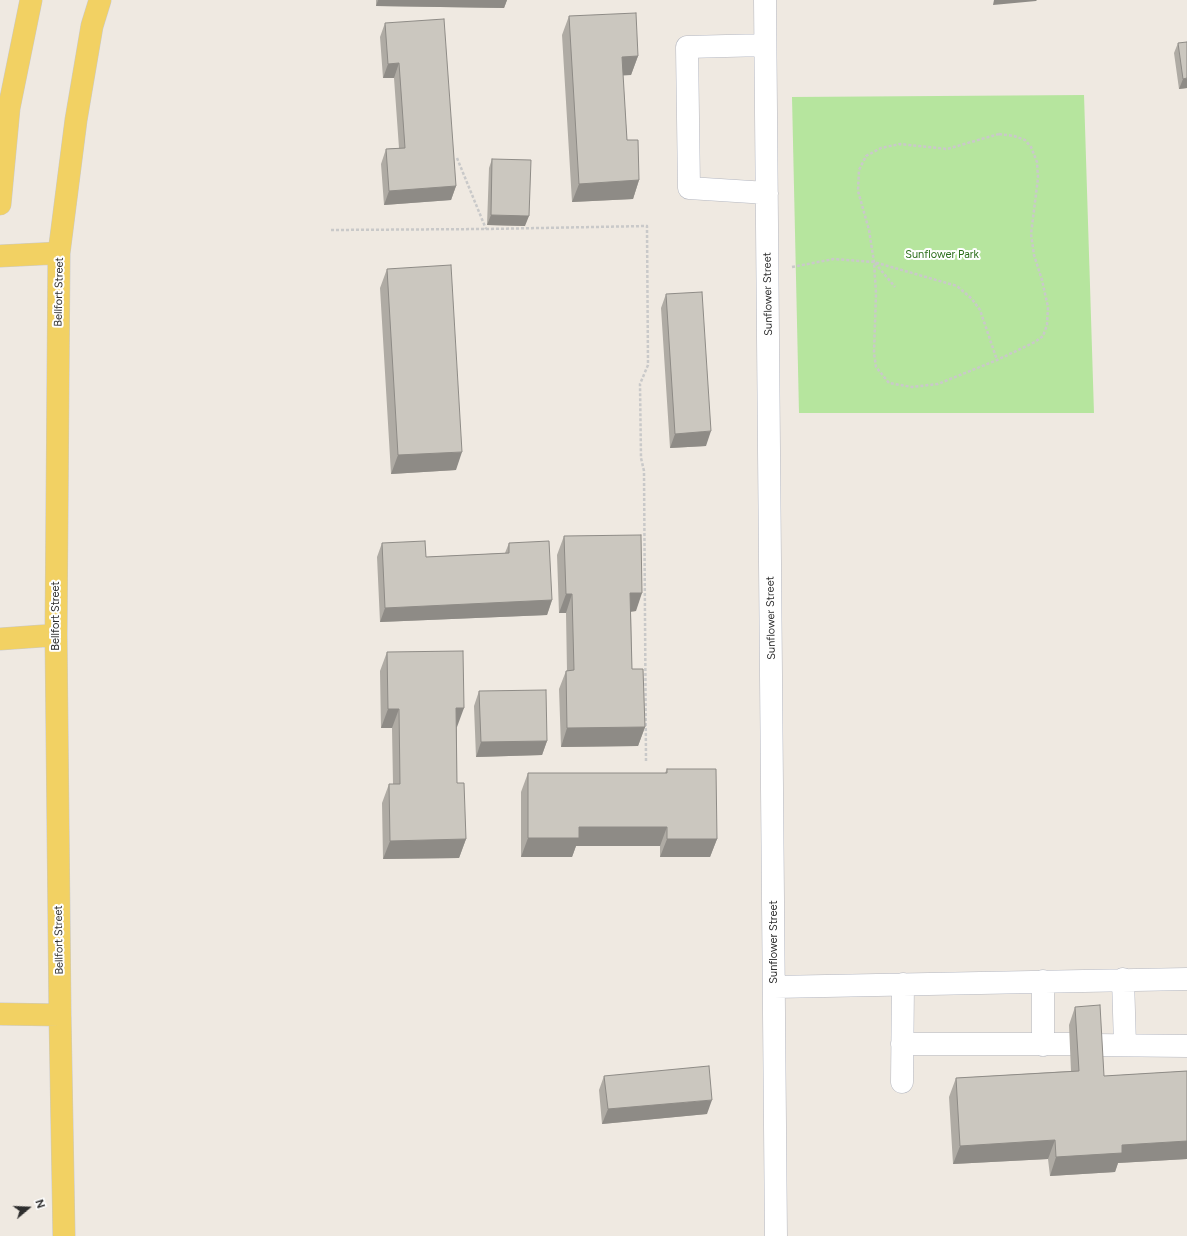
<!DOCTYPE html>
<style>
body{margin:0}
#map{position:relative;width:1187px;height:1236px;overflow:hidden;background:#efe9e1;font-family:Figtree,sans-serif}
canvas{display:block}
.north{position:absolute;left:8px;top:1188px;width:40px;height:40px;-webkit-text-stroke:3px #fff;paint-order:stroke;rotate:71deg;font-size:11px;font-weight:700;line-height:16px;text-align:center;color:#2e2e2e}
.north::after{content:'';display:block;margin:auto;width:14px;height:18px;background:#2e2e2e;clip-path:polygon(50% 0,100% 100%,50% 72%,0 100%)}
</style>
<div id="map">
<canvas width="1187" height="1236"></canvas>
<div class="north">N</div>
</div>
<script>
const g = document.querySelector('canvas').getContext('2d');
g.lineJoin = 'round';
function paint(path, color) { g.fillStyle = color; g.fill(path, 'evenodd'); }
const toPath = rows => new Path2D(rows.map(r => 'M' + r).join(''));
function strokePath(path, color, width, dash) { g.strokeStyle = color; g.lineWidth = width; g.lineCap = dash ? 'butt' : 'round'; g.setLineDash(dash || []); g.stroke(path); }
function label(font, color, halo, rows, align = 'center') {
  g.font = font + ' Figtree,sans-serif'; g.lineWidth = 4; g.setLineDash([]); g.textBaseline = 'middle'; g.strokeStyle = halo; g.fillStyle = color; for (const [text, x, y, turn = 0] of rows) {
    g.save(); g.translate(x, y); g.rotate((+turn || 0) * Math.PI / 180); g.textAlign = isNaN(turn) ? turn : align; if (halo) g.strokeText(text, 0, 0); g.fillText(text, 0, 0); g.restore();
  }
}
paint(toPath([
 [1084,95,1094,413,799,413,792,97]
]), '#b6e59e');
const minor = toPath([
 [765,0,776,1236],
 [765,45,687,47,689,188,767,193],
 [1123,979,1125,1045],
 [1043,981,1043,1045],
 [774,987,1187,979],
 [902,1044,1070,1044],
 [1094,1045,1187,1046],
 [902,1082,903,984]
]);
const major = toPath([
 [0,204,9,108,31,0],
 [0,256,59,253],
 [0,639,56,635],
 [0,1014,60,1015],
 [64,1236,60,1015,56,635,59,253,76,120,92,26,100,0]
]);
strokePath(minor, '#b4b7c1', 23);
strokePath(major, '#c9c9c9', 23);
strokePath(toPath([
 [999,134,1014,136,1025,140,1031,147,1037,162,1038,178,1031,234,1034,255,1042,280,1048,307,1047,325,1043,336,1035,342,997,360,938,384,912,387,889,383,876,367,874,353,876,293,874,262,869,230,858,191,859,170,866,156,881,148,900,144,947,149,999,134],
 [457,158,486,229],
 [331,230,486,229,647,226,648,365,640,384,641,458,644,471,646,761],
 [875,263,895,287],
 [792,267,834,259,874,262,957,286,972,299,980,310,997,360]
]), '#c9c9c9', 2.5, [3, 2]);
strokePath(minor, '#fff', 22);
strokePath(major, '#f2d163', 22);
paint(toPath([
 [376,0,507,0,504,8,376,6],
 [569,16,638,56,631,75,623,75,627,140,639,180,633,199,572,202,562,35],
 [385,23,456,186,451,200,384,205,381,164,386,149,399,148,394,78,383,78,380,37],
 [1178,43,1187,88,1179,89,1174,53],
 [492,159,525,226,487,225,489,168],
 [387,269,456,470,391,474,380,288],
 [666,294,706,446,670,448,661,308],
 [564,536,636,611,631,612,632,669,645,727,638,746,561,747,559,689,566,671,567,671,566,613,559,613,557,555],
 [382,543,426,557,505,553,509,543,552,600,547,615,380,622,377,557],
 [387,652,457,727,457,783,466,839,459,858,383,859,382,803,389,784,393,784,392,728,381,728,380,671],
 [479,691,547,741,542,755,476,757,474,706],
 [667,769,717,839,710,857,660,857,660,846,576,846,572,857,521,857,521,792,528,773,665,773],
 [1075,1007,1104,1076,1187,1071,1187,1159,1118,1163,1115,1172,1050,1176,1048,1159,953,1164,949,1097,956,1078,1071,1071,1069,1025],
 [604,1076,707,1114,602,1124,599,1090]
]), '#afaba4');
paint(toPath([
 [378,0,507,0,504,8,376,6],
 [994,0,1037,0,1036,1,993,5],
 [638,56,631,75,615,76,622,57],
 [399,63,394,78,383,78,388,64],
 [1187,78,1187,88,1179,89,1183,79],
 [639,180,633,199,572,202,579,184],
 [456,186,451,200,384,205,389,191],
 [491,215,529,216,525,226,487,225],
 [711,431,706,446,670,448,675,434],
 [462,452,456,470,391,474,398,455],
 [630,593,642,593,636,611,624,612],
 [566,594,572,594,566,613,559,613],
 [552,600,547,615,380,622,385,608],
 [456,708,464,708,457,727,449,727],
 [388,709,399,709,392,728,381,728],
 [645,727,638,746,561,747,567,728],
 [547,741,542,755,476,757,481,742],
 [579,827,667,827,660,846,576,846,572,857,521,857,528,838],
 [466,839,459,858,383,859,390,841],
 [667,839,717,839,710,857,660,857],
 [712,1100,707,1114,602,1124,608,1109],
 [1055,1140,1048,1159,953,1164,960,1146],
 [1187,1141,1187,1159,1118,1163,1115,1172,1050,1176,1056,1157,1122,1145]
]), '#8e8b86');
const building = toPath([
 [636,13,638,56,622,57,627,140,638,140,639,180,579,184,569,16,636,13],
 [444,19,456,186,389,191,386,149,405,148,399,63,388,64,385,23,444,19],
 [1187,42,1187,78,1183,79,1178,43,1187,42],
 [492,159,531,160,529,216,491,215,492,159],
 [451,265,462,452,398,455,387,269,451,265],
 [702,292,711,431,675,434,666,294,702,292],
 [641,535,642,593,630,593,632,669,643,669,645,727,567,728,566,671,574,670,572,594,566,594,564,536,641,535],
 [425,541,426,557,509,553,509,543,549,541,552,600,385,608,382,543,425,541],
 [463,651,464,708,456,708,457,783,464,783,466,839,390,841,389,784,400,784,399,709,388,709,387,652,463,651],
 [546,690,547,741,481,742,479,691,546,690],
 [667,769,716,769,717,839,667,839,667,827,579,827,579,838,528,838,528,773,667,773,667,769],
 [1100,1005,1104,1076,1187,1071,1187,1141,1122,1145,1122,1153,1056,1157,1055,1140,960,1146,956,1078,1079,1071,1075,1007,1100,1005],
 [709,1066,712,1100,608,1109,604,1076,709,1066]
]);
paint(building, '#cbc7bf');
strokePath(building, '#8e8b86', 1);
label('11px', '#2c6e1b', '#fff', [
 ["Sunflower Park",942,255]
]);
label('11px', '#2e2e2e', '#fff', [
 ["Bellfort Street",59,292,-89],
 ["Sunflower Street",768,294,-91],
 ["Bellfort Street",56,616,-90],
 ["Sunflower Street",771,618,-91],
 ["Bellfort Street",59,940,-91],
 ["Sunflower Street",774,942,-90]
]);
</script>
